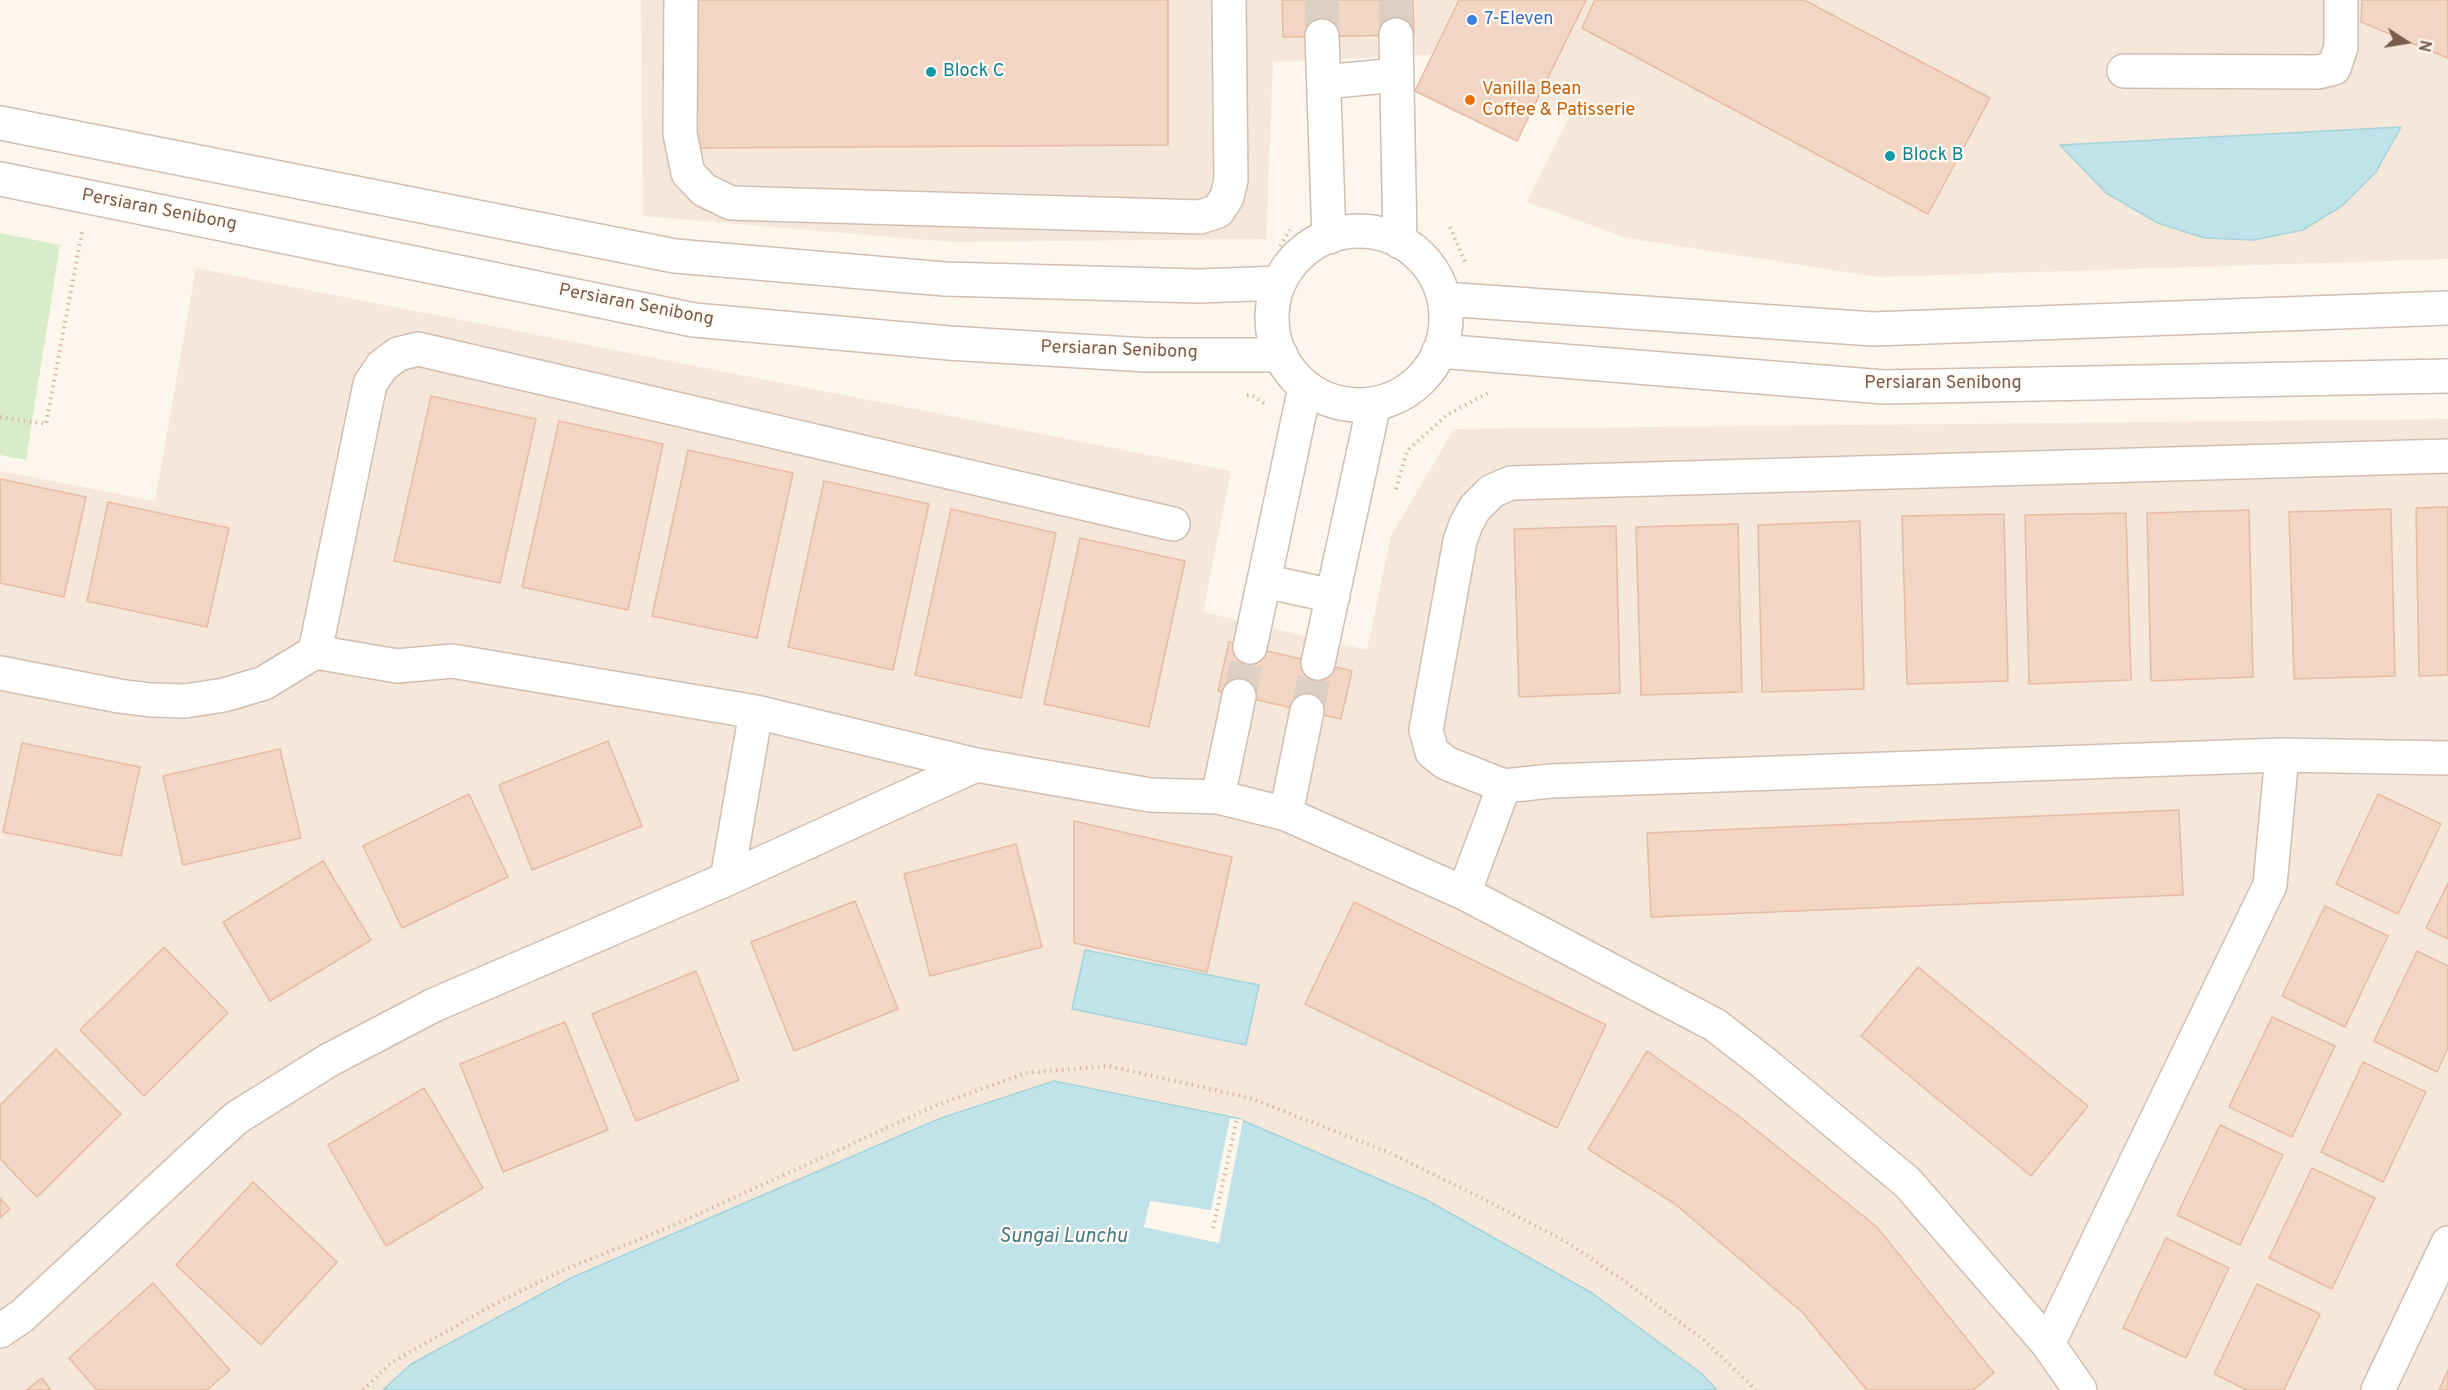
<!DOCTYPE html>
<style>
body{margin:0}
#map{position:relative;width:2448px;height:1390px;overflow:hidden;background:#fdf6ec;font-family:Overpass,sans-serif}
canvas{display:block}
.north{position:absolute;left:2376px;top:12px;width:60px;height:60px;-webkit-text-stroke:4px #fffaf3;paint-order:stroke;rotate:102deg;font-size:16px;font-weight:700;line-height:24px;text-align:center;color:#7a5c4d}
.north::after{content:'';display:block;margin:auto;width:21px;height:27px;background:#7a5c4d;clip-path:polygon(50% 0,100% 100%,50% 72%,0 100%)}
</style>
<div id="map">
<canvas width="2448" height="1390"></canvas>
<div class="north">N</div>
</div>
<script>
const g = document.querySelector('canvas').getContext('2d');
g.lineJoin = 'round';
function paint(path, color) { g.fillStyle = color; g.fill(path, 'evenodd'); }
const toPath = rows => new Path2D(rows.map(r => 'M' + r).join(''));
function strokePath(path, color, width, dash) { g.strokeStyle = color; g.lineWidth = width; g.lineCap = dash ? 'butt' : 'round'; g.setLineDash(dash || []); g.stroke(path); }
function label(font, color, halo, rows, align = 'center') {
  g.font = font + ' Overpass,sans-serif'; g.lineWidth = 4.5; g.setLineDash([]); g.textBaseline = 'middle'; g.strokeStyle = halo; g.fillStyle = color; for (const [text, x, y, turn = 0] of rows) {
    g.save(); g.translate(x, y); g.rotate((+turn || 0) * Math.PI / 180); g.textAlign = isNaN(turn) ? turn : align; if (halo) g.strokeText(text, 0, 0); g.fillText(text, 0, 0); g.restore();
  }
}
paint(toPath([
 [641,0,2448,0,2448,259,1878,277,1627,238,1527,202,1569,118,1451,54,1273,62,1266,239,951,242,643,216],
 [196,268,1231,471,1203,612,1367,650,1391,536,1454,429,2448,419,2448,1390,1717,1390,1701,1373,1592,1293,1425,1199,1243,1120,1230,1118,743,1205,571,1278,411,1364,383,1390,0,1390,0,471,155,501]
]), '#f5e8da');
paint(toPath([
 [0,233,60,245,26,460,0,455]
]), '#d8ecc9');
const water = toPath([
 [2401,127,2376,172,2343,205,2303,230,2254,240,2204,238,2158,223,2106,193,2060,145,2401,127],
 [1085,950,1259,985,1246,1045,1072,1009,1085,950],
 [1054,1081,1237,1118,1425,1199,1592,1293,1701,1373,1717,1390,383,1390,411,1364,571,1278,941,1118,1054,1081]
]);
paint(water, '#bfe3e8');
strokePath(water, '#a5d3da', 1.5);
paint(toPath([
 [1230,1118,1243,1120,1219,1243,1144,1227,1150,1201,1211,1210]
]), '#fdf6ec');
const building = toPath([
 [694,0,1168,0,1168,145,695,148,694,0],
 [1282,0,1413,0,1414,35,1283,37,1282,0],
 [1459,0,1586,0,1517,141,1415,91,1459,0],
 [1595,0,1804,0,1990,98,1928,214,1582,28,1595,0],
 [2362,0,2448,0,2448,58,2361,22,2362,0],
 [431,396,536,419,500,583,394,561,431,396],
 [559,421,663,444,628,610,522,587,559,421],
 [688,450,793,473,757,638,652,616,688,450],
 [0,479,86,497,64,597,0,583,0,479],
 [824,481,929,504,893,670,788,647,824,481],
 [108,502,229,528,207,627,87,601,108,502],
 [2448,507,2448,675,2419,676,2416,508,2448,507],
 [951,509,1056,533,1021,698,915,675,951,509],
 [2391,509,2395,676,2294,679,2289,512,2391,509],
 [2249,510,2253,677,2151,681,2147,513,2249,510],
 [2126,513,2131,680,2029,684,2025,515,2126,513],
 [2004,514,2008,681,1907,684,1902,516,2004,514],
 [1860,521,1864,689,1762,692,1758,525,1860,521],
 [1738,524,1742,692,1641,695,1636,527,1738,524],
 [1616,526,1620,693,1519,697,1514,529,1616,526],
 [1080,538,1185,561,1149,727,1044,704,1080,538],
 [1229,642,1352,671,1341,719,1218,691,1229,642],
 [608,741,642,826,532,870,499,785,608,741],
 [22,743,140,767,121,856,3,832,22,743],
 [280,749,301,838,183,865,163,776,280,749],
 [469,794,508,877,402,928,363,846,469,794],
 [2378,794,2441,824,2398,914,2336,884,2378,794],
 [2179,810,2183,895,1651,917,1647,833,2179,810],
 [1074,821,1232,857,1207,972,1074,943,1074,821],
 [1016,844,1042,947,930,976,904,874,1016,844],
 [323,861,371,940,270,1001,223,922,323,861],
 [2448,883,2448,939,2426,928,2448,883],
 [855,901,898,1009,794,1051,751,942,855,901],
 [1354,902,1606,1025,1557,1128,1305,1004,1354,902],
 [2325,906,2388,936,2345,1027,2282,996,2325,906],
 [164,947,228,1013,144,1096,80,1030,164,947],
 [2417,951,2448,966,2448,1048,2437,1072,2374,1041,2417,951],
 [1918,967,2088,1106,2031,1176,1861,1036,1918,967],
 [696,971,739,1080,636,1121,592,1014,696,971],
 [2272,1017,2335,1046,2292,1137,2229,1107,2272,1017],
 [565,1022,608,1130,503,1172,460,1064,565,1022],
 [56,1049,121,1114,37,1197,0,1159,0,1105,56,1049],
 [1647,1051,1739,1116,1877,1227,1994,1373,1973,1390,1867,1390,1802,1312,1675,1204,1588,1149,1647,1051],
 [2363,1062,2426,1092,2383,1182,2321,1152,2363,1062],
 [424,1088,483,1188,386,1246,328,1145,424,1088],
 [2220,1125,2283,1155,2240,1245,2177,1215,2220,1125],
 [2312,1168,2375,1198,2332,1289,2269,1258,2312,1168],
 [253,1182,337,1262,261,1345,176,1265,253,1182],
 [0,1198,10,1209,0,1218,0,1198],
 [2166,1238,2229,1268,2186,1358,2123,1328,2166,1238],
 [153,1283,230,1370,207,1390,97,1390,69,1358,153,1283],
 [2257,1284,2320,1314,2284,1390,2247,1390,2214,1374,2257,1284],
 [2448,1370,2448,1390,2439,1390,2448,1370],
 [42,1378,51,1390,26,1390,42,1378]
]);
paint(building, '#f3d5c3');
strokePath(building, '#e6bba3', 1.5);
strokePath(toPath([
 [1322,0,1322,36],
 [1395,0,1396,35],
 [1239,696,1250,647],
 [1307,711,1318,663]
]), '#dcd0c4', 33, [33, 16]);
const minor = toPath([
 [681,0,680,134,688,173,704,190,731,203,1200,217,1218,211,1227,197,1231,180,1229,0],
 [1396,35,1400,242],
 [1322,36,1329,237],
 [2124,71,2318,72,2334,68,2341,47,2341,0],
 [1324,82,1397,75],
 [0,123,675,256,945,279,1199,286,1279,283],
 [0,179,694,320,949,343,1146,355,1281,355],
 '1272 318a87 87 0 1 1 174 0a87 87 0 1 1-174 0Z',
 [1444,299,1873,329,2448,308],
 [1439,351,1884,387,2448,376],
 [2448,456,1511,483,1492,491,1475,508,1466,524,1460,541,1426,730,1432,752,1446,763,1504,786,1551,781,2282,755,2448,758],
 [1264,581,1333,596],
 [1250,647,1305,387],
 [315,652,370,384,382,366,398,354,418,349,1173,524],
 [1318,663,1374,404],
 [0,673,119,696,151,700,185,701,224,695,264,683,315,652,397,666,452,661,756,712,976,765,1150,795,1218,797,1286,814,1464,893,1715,1025,1764,1063,1908,1183,2048,1344,2080,1390],
 [1218,797,1239,696],
 [1286,814,1307,711],
 [727,879,756,712],
 [1464,893,1504,786],
 [0,1331,22,1316,236,1118,329,1060,434,1005,727,879,976,765],
 [2048,1344,2270,885,2282,755],
 [2378,1390,2448,1243]
]);
strokePath(minor, '#d1beb0', 36);
strokePath(toPath([
 [1450,227,1466,264],
 [1280,246,1290,230],
 [1247,395,1252,395,1264,403],
 [0,417,46,424,82,232],
 [1396,489,1407,451,1447,415,1488,393],
 [1213,1228,1237,1118],
 [363,1390,391,1363,493,1305,561,1271,672,1226,937,1105,1026,1073,1109,1066,1250,1098,1390,1153,1480,1197,1565,1241,1623,1280,1704,1340,1756,1390]
]), '#d9b8a5', 4, [1.5, 4.5]);
strokePath(minor, '#fff', 33);
for (const [x, y, r, color] of [
 [1472,20,6,"#3f7fe0"],
 [931,72,6,"#0f9aa8"],
 [1470,100,6,"#e8710a"],
 [1890,156,6,"#0f9aa8"]
]) { const dot = new Path2D(); dot.arc(x, y, r, 0, 2 * Math.PI); g.fillStyle = color; g.fill(dot); strokePath(dot, '#fffaf3', 2); }
label('18px', '#366cbe', '#fffaf3', [
 ["7-Eleven",1484,20]
], 'left');
label('18px', '#0d838f', '#fffaf3', [
 ["Block C",943,72],
 ["Block B",1902,156]
], 'left');
label('18px', '#c56008', '#fffaf3', [
 ["Vanilla Bean",1482,90],
 ["Coffee & Patisserie",1482,111]
], 'left');
label('18px', '#7a5c4d', '#fffaf3', [
 ["Persiaran Senibong",159,211,11],
 ["Persiaran Senibong",636,306,11],
 ["Persiaran Senibong",1119,351,2],
 ["Persiaran Senibong",1943,384]
]);
label('italic 20px', '#437c86', '#fffaf3', [
 ["Sungai Lunchu",1063,1238]
]);
</script>
